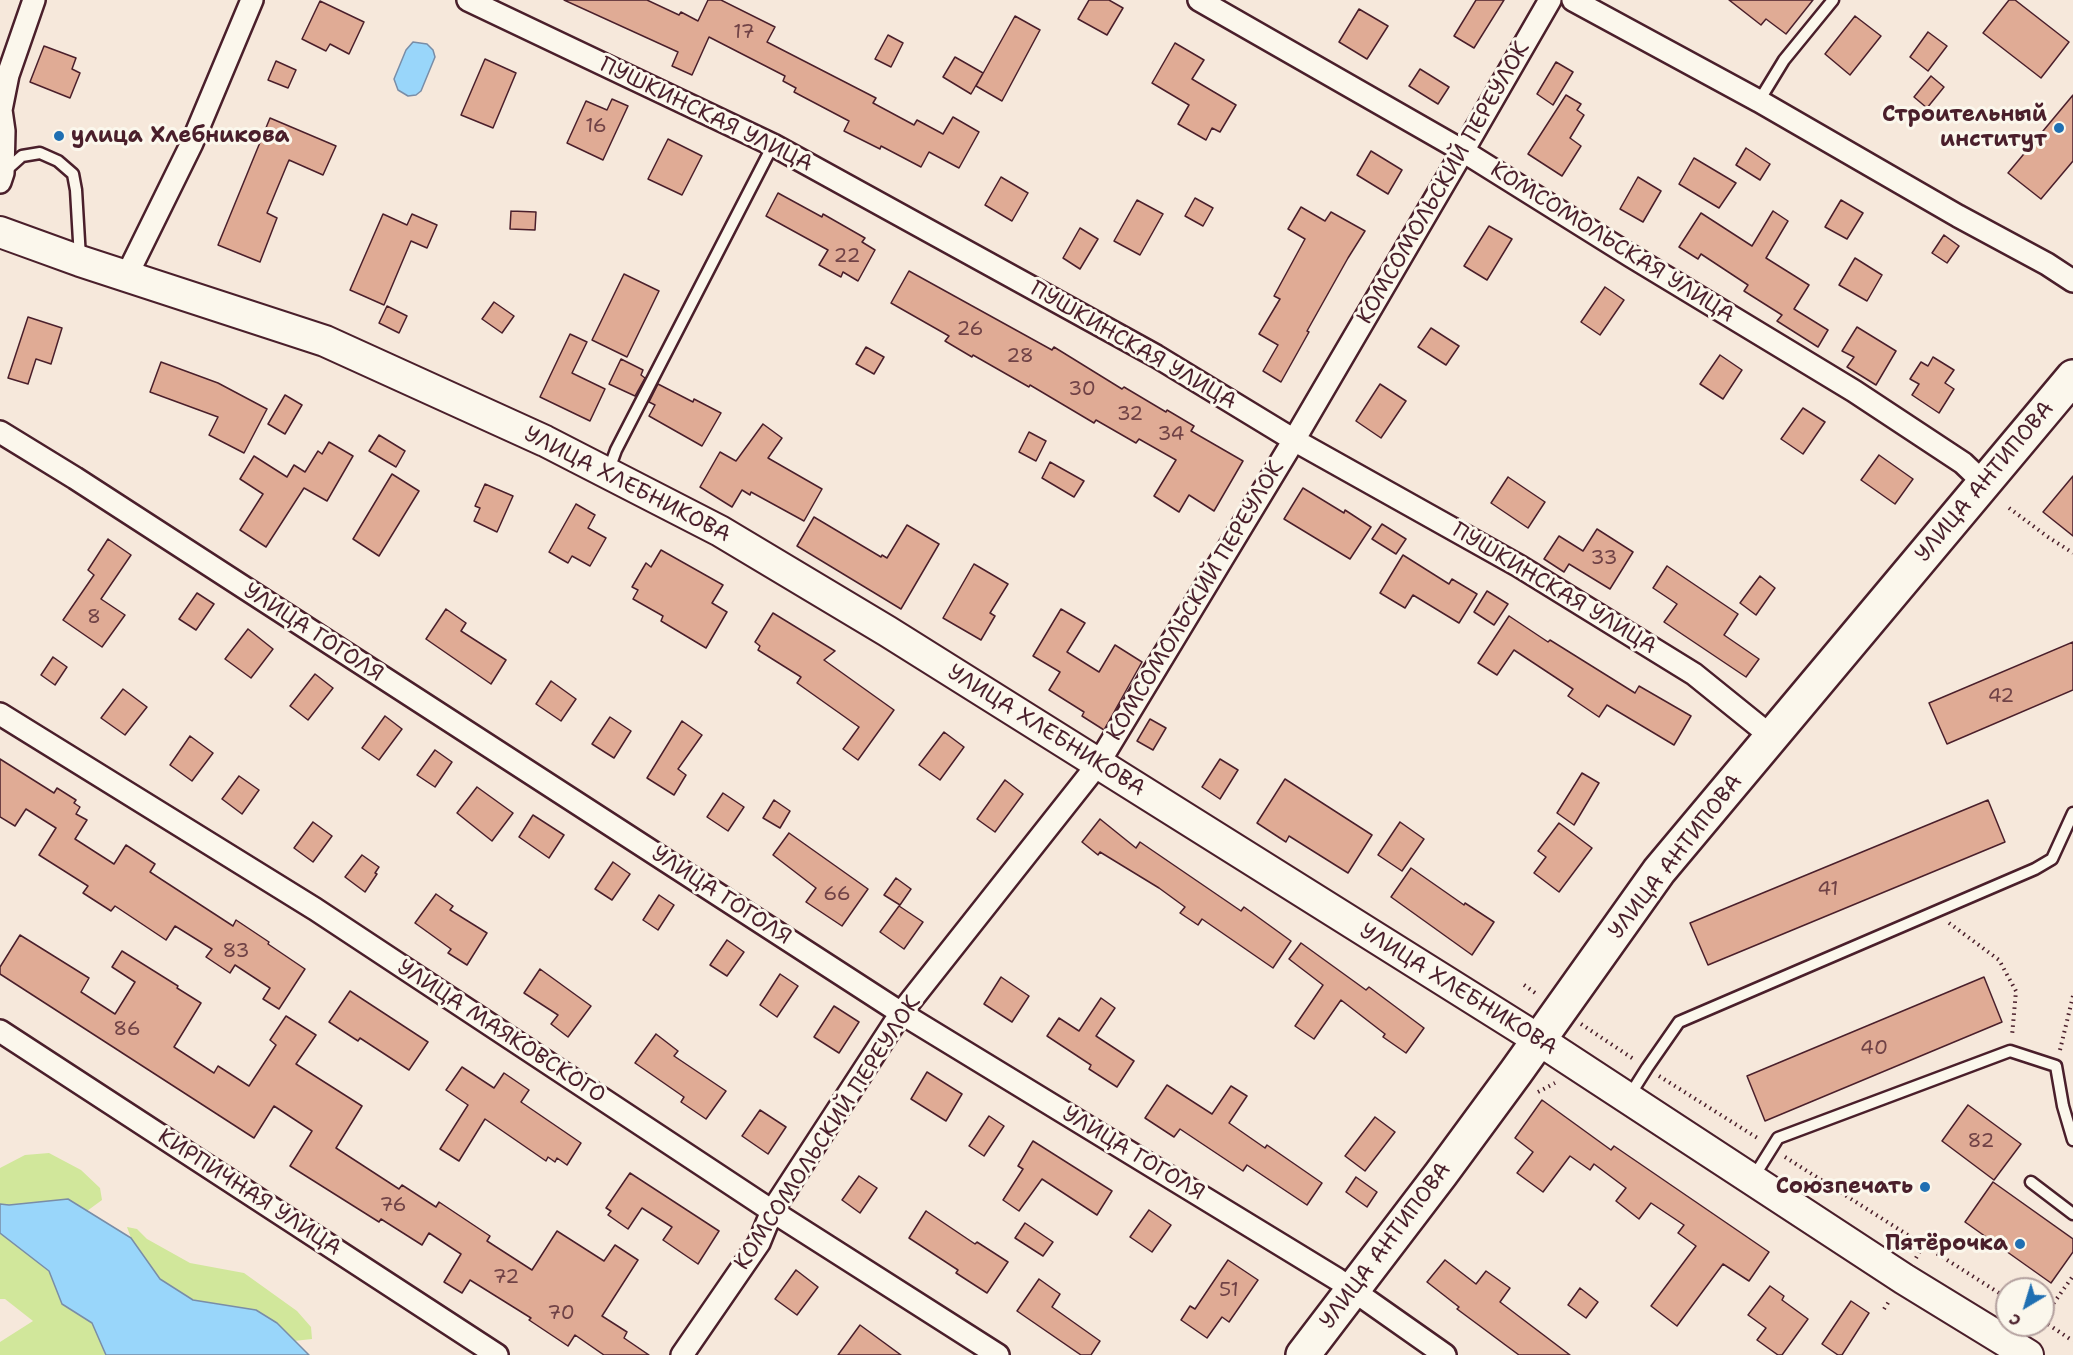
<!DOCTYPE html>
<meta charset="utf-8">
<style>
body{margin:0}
#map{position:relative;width:2073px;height:1355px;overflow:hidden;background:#f6e8db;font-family:"Shantell Sans",sans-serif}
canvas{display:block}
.north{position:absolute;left:1995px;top:1277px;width:60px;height:60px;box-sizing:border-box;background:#fbf7ec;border:2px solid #b4a19f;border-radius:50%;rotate:218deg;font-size:16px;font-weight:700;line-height:24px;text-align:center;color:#4a1f2b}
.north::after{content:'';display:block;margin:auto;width:21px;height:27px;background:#1f6fb2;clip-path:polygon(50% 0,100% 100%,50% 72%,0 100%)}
</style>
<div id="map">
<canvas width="2073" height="1355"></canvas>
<div class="north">С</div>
</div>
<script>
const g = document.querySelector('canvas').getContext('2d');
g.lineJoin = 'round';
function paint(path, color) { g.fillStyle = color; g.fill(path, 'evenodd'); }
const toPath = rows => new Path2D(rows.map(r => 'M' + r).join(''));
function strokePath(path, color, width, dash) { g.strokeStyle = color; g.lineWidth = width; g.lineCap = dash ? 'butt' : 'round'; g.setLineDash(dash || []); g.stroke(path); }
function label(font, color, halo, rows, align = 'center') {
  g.font = font + ' "Shantell Sans",sans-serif'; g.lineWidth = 6; g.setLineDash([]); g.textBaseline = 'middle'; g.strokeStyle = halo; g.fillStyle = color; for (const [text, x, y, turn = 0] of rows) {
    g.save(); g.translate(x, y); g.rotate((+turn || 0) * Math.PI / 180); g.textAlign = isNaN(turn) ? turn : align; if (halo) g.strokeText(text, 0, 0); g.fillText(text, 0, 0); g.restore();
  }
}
paint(toPath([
 [49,1153,81,1170,100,1188,102,1200,87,1211,68,1199,9,1205,0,1204,0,1168,25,1155],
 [127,1227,137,1229,147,1239,190,1263,244,1273,297,1311,311,1327,312,1339,294,1341,277,1323,256,1310,193,1300,160,1279,131,1238],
 [0,1233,49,1271,62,1304,92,1323,106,1355,0,1355,0,1342,33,1321,5,1299,0,1299]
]), '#d1e79b');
const water = toPath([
 [413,42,427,44,433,50,435,57,421,91,416,95,408,96,398,90,394,79,406,50,413,42],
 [68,1199,131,1238,160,1279,193,1300,256,1310,277,1323,309,1355,106,1355,92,1323,62,1304,49,1271,0,1233,0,1204,9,1205,68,1199]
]);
paint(water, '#99d6fa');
strokePath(water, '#798da7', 1.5);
const building = toPath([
 [564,0,647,0,679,15,681,12,698,21,708,0,721,0,775,27,767,42,876,98,873,103,914,125,917,120,943,134,953,117,979,132,959,168,929,152,921,167,881,146,880,149,844,131,849,121,794,92,796,88,783,81,785,76,709,37,692,75,672,66,678,52,564,0],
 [1089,0,1109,0,1123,8,1107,35,1078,19,1089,0],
 [1476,0,1504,0,1474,48,1454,36,1476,0],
 [1729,0,1813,0,1786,34,1766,19,1761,25,1729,0],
 [2009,0,2015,0,2069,42,2041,78,1983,33,2009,0],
 [320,1,364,22,349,54,330,44,326,51,302,39,320,1],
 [1359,9,1388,26,1367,59,1339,42,1359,9],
 [1015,16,1040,30,1002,101,976,86,1015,16],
 [1855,16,1881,36,1850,75,1825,54,1855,16],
 [1928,32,1947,46,1928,71,1910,57,1928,32],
 [888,35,903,43,891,67,875,59,888,35],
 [1175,43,1204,60,1192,79,1236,105,1220,132,1212,128,1206,140,1178,124,1189,105,1152,83,1175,43],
 [44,46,76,58,72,69,80,73,70,98,30,82,44,46],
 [955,57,983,73,971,94,943,77,955,57],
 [485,59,516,73,493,128,461,115,485,59],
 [276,61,296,70,288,88,268,80,276,61],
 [1556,62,1573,72,1553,105,1537,94,1556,62],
 [1420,69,1449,87,1438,104,1409,86,1420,69],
 [1931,76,1944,87,1927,108,1914,97,1931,76],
 [1566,95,1581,104,1577,110,1584,115,1570,138,1581,146,1562,176,1528,154,1566,95],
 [2073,95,2073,161,2041,199,2008,173,2073,95],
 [612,99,628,106,603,160,567,143,586,101,607,110,612,99],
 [270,118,336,146,323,175,289,160,267,213,277,218,260,262,218,245,270,118],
 [668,139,702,156,682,195,648,179,668,139],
 [1746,148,1770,164,1760,180,1736,165,1746,148],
 [1371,151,1402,170,1388,194,1357,175,1371,151],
 [1694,158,1736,183,1719,208,1679,184,1694,158],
 [1001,177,1028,193,1012,221,985,205,1001,177],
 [1638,177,1661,191,1643,222,1620,209,1638,177],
 [778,193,822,217,823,214,865,238,862,242,875,250,858,281,843,272,841,277,819,265,828,250,766,216,778,193],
 [1195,198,1213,208,1203,226,1185,216,1195,198],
 [1137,200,1163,214,1140,255,1114,241,1137,200],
 [1841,200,1863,213,1847,239,1825,227,1841,200],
 [1301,207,1325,221,1331,212,1365,231,1348,258,1307,331,1309,332,1281,382,1263,371,1278,345,1259,334,1280,299,1274,296,1305,239,1288,229,1301,207],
 [511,211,536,212,535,230,510,229,511,211],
 [1773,211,1788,221,1766,258,1809,285,1794,309,1828,330,1818,347,1777,321,1782,315,1744,291,1748,285,1701,254,1698,259,1679,247,1701,213,1752,246,1773,211],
 [383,214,407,225,412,214,437,225,427,248,411,241,384,305,350,290,383,214],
 [1489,226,1512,239,1487,280,1464,266,1489,226],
 [1080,228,1098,239,1080,269,1063,258,1080,228],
 [1944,235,1959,246,1947,263,1932,253,1944,235],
 [1855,258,1882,275,1867,301,1839,285,1855,258],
 [909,271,1052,350,1054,347,1122,389,1124,387,1166,412,1167,410,1194,426,1191,431,1243,461,1214,511,1189,495,1179,512,1154,496,1176,460,1139,439,1136,443,1096,420,1094,423,1030,385,1029,387,973,355,972,357,945,341,949,336,891,303,909,271],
 [624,274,659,291,627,357,592,340,624,274],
 [1605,287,1624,300,1600,335,1581,322,1605,287],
 [494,302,514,316,502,333,482,319,494,302],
 [387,306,407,316,399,333,379,323,387,306],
 [28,317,62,328,51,364,36,359,28,384,8,378,28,317],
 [1857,327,1896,351,1876,385,1847,367,1854,357,1842,351,1857,327],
 [1431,328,1459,346,1446,365,1418,347,1431,328],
 [570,334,587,342,572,373,605,389,590,421,540,397,570,334],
 [866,347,884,357,874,374,856,364,866,347],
 [1720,355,1742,370,1723,399,1700,384,1720,355],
 [1933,357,1954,370,1945,383,1954,389,1939,413,1912,395,1919,384,1910,379,1921,362,1928,366,1933,357],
 [621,359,643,370,641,375,645,378,635,396,609,384,621,359],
 [161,362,218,383,267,409,244,453,209,435,218,417,150,392,161,362],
 [658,384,693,402,694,399,721,413,702,446,649,416,655,405,649,402,658,384],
 [1380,384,1406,401,1381,438,1356,421,1380,384],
 [285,395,302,405,285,434,268,424,285,395],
 [1803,408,1825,422,1803,454,1781,439,1803,408],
 [763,424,782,438,768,458,822,489,804,521,751,492,750,495,742,490,732,507,700,487,720,452,736,461,763,424],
 [1029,432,1046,441,1036,461,1019,452,1029,432],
 [379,435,405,451,396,467,369,451,379,435],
 [329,442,353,456,327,501,304,488,266,547,240,530,263,494,240,479,254,456,287,477,294,465,305,472,318,451,322,454,329,442],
 [1879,455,1913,479,1895,504,1861,480,1879,455],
 [1050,462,1084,481,1074,497,1042,478,1050,462],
 [392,474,419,491,379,556,353,539,392,474],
 [2073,476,2073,536,2043,512,2073,476],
 [1508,477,1545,502,1528,528,1491,503,1508,477],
 [485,484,513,496,497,532,474,521,480,508,475,506,485,484],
 [1303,488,1344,513,1345,510,1371,527,1350,559,1284,519,1303,488],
 [576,504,595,515,588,528,606,538,590,566,572,556,568,563,549,552,576,504],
 [814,517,881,557,882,555,887,558,907,525,939,544,901,609,797,546,814,517],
 [1382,524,1406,539,1396,554,1372,539,1382,524],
 [1597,529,1633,552,1610,589,1569,564,1564,572,1544,559,1559,536,1583,551,1597,529],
 [108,539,131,555,101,599,125,615,102,647,63,620,94,575,88,570,108,539],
 [661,550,723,585,712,603,727,612,706,648,661,621,663,616,633,599,638,590,632,587,646,563,651,567,661,550],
 [1403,555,1449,584,1452,579,1477,594,1459,623,1413,595,1405,608,1380,593,1403,555],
 [974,564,1008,584,990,613,995,616,981,640,943,618,974,564],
 [1667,566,1738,614,1724,635,1759,659,1746,677,1664,622,1677,604,1653,588,1667,566],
 [1760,576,1775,588,1756,615,1740,603,1760,576],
 [1487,591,1508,604,1494,625,1474,612,1487,591],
 [197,593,214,604,196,630,179,619,197,593],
 [446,609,466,623,461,631,506,660,491,684,426,639,446,609],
 [1061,609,1085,623,1067,652,1099,672,1115,645,1142,662,1104,730,1082,716,1084,712,1049,690,1060,672,1033,656,1061,609],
 [773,613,835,651,824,660,894,710,858,760,843,749,859,727,797,683,801,677,758,650,760,646,755,642,773,613],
 [1509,616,1548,642,1550,640,1635,693,1639,686,1691,716,1674,745,1607,705,1599,717,1568,696,1573,689,1514,650,1497,675,1478,663,1509,616],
 [248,629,273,649,251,678,225,659,248,629],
 [2073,642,2073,690,1947,744,1929,703,2073,642],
 [53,657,67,667,55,685,41,675,53,657],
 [315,674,333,688,308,720,290,706,315,674],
 [551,681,576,699,561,721,536,704,551,681],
 [123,689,147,707,125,735,101,718,123,689],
 [385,716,402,729,379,760,362,748,385,716],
 [610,717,631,731,614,758,592,744,610,717],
 [1150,719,1166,728,1153,750,1137,741,1150,719],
 [682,721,702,735,678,769,686,775,674,795,647,778,682,721],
 [944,732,964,747,940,780,919,765,944,732],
 [190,736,213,753,192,781,170,765,190,736],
 [435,750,452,762,435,787,417,775,435,750],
 [0,759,54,793,57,788,76,800,74,803,80,807,76,814,87,820,75,839,114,864,126,845,155,864,150,872,233,926,236,920,269,942,268,944,305,969,279,1009,263,999,270,988,235,965,230,973,206,957,212,949,175,926,166,940,115,906,111,911,83,893,88,886,39,855,56,828,26,809,15,826,0,817,0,759],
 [1220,759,1238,770,1220,799,1202,787,1220,759],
 [1582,773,1599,783,1574,825,1557,813,1582,773],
 [239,776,259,790,242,814,222,799,239,776],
 [1285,779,1372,835,1348,873,1289,836,1286,842,1257,823,1285,779],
 [1005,780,1023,794,995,832,977,819,1005,780],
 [477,787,513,813,492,841,457,813,477,787],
 [723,793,744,807,728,831,707,817,723,793],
 [774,800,790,811,780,828,763,818,774,800],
 [1988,800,2005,842,1708,965,1690,923,1988,800],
 [533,815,564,835,549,858,519,837,533,815],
 [1100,819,1136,848,1140,842,1241,911,1244,907,1291,941,1273,968,1202,919,1198,925,1180,913,1185,907,1159,888,1100,852,1098,855,1082,842,1100,819],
 [313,822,332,836,313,862,294,848,313,822],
 [1400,822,1424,839,1402,871,1378,855,1400,822],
 [1559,823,1592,848,1559,892,1534,873,1546,857,1538,851,1559,823],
 [789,833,868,889,842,926,806,902,816,888,773,855,789,833],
 [362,855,379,867,375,873,377,874,365,892,345,877,362,855],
 [613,862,630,874,612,900,595,889,613,862],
 [1411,868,1464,905,1465,903,1494,922,1472,955,1391,897,1411,868],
 [896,878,911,889,900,905,884,895,896,878],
 [436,894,453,906,450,910,487,933,467,965,448,953,451,949,415,923,436,894],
 [659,895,674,905,658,930,643,920,659,895],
 [899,906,923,922,904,949,880,932,899,906],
 [20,935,89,978,81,992,115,1014,135,982,112,967,122,951,178,986,177,988,201,1003,174,1047,214,1073,218,1066,249,1086,276,1045,270,1040,286,1016,316,1035,296,1064,362,1106,336,1148,399,1189,402,1185,436,1207,439,1202,490,1236,487,1241,532,1270,557,1231,604,1261,615,1245,638,1260,602,1316,627,1332,624,1338,649,1355,604,1355,575,1335,568,1346,529,1320,531,1318,470,1280,462,1293,444,1282,461,1254,429,1233,422,1245,381,1219,379,1222,290,1166,312,1131,274,1106,254,1138,0,974,0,967,20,935],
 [727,940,744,952,727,976,710,965,727,940],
 [1301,943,1366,990,1369,987,1424,1028,1406,1053,1383,1037,1385,1034,1341,1000,1314,1039,1295,1026,1323,985,1289,959,1301,943],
 [540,969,591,1006,568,1037,551,1024,558,1015,524,993,540,969],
 [780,974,798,986,777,1017,760,1005,780,974],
 [1001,977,1029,996,1012,1022,984,1004,1001,977],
 [1984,977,2002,1022,1765,1121,1747,1076,1984,977],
 [350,991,428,1042,409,1070,360,1038,358,1041,329,1022,350,991],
 [1101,998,1115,1008,1096,1036,1134,1061,1117,1087,1089,1069,1091,1065,1047,1036,1059,1018,1079,1031,1101,998],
 [834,1006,859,1022,839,1053,814,1037,834,1006],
 [656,1034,678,1051,674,1056,726,1091,706,1119,681,1102,684,1097,635,1063,656,1034],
 [462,1067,494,1088,504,1073,529,1090,521,1102,581,1143,567,1165,557,1158,555,1162,548,1157,546,1161,485,1119,459,1161,440,1149,468,1105,446,1090,462,1067],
 [927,1072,962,1094,946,1121,911,1099,927,1072],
 [1167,1085,1212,1114,1231,1086,1247,1096,1229,1123,1265,1148,1267,1145,1322,1183,1307,1205,1247,1165,1243,1171,1180,1129,1174,1137,1145,1118,1167,1085],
 [1542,1100,1611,1150,1614,1146,1769,1252,1749,1281,1723,1264,1677,1326,1651,1306,1696,1246,1678,1233,1684,1225,1651,1203,1639,1219,1616,1201,1626,1188,1594,1164,1590,1170,1570,1156,1543,1192,1517,1173,1533,1152,1515,1138,1542,1100],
 [1968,1105,2021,1144,1994,1180,1942,1141,1968,1105],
 [760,1110,786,1127,768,1154,742,1136,760,1110],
 [989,1116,1004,1126,984,1156,969,1146,989,1116],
 [1375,1117,1395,1132,1365,1171,1345,1156,1375,1117],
 [1033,1141,1112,1191,1097,1215,1042,1179,1019,1211,1003,1200,1023,1169,1018,1166,1033,1141],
 [630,1173,719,1231,698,1264,663,1240,672,1227,642,1208,628,1229,608,1215,611,1211,606,1208,630,1173],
 [859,1176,877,1188,860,1213,842,1200,859,1176],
 [1356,1177,1377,1192,1367,1207,1346,1192,1356,1177],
 [1993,1182,2073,1239,2073,1252,2051,1283,1965,1222,1993,1182],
 [1149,1210,1171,1225,1152,1252,1130,1237,1149,1210],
 [926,1211,975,1244,977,1242,1008,1262,987,1293,956,1273,958,1270,909,1238,926,1211],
 [1025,1223,1053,1242,1043,1256,1015,1238,1025,1223],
 [1228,1260,1258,1280,1229,1322,1222,1317,1207,1338,1181,1320,1190,1306,1195,1309,1228,1260],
 [1445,1260,1476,1284,1486,1271,1510,1288,1500,1302,1570,1355,1519,1355,1457,1309,1459,1307,1427,1282,1445,1260],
 [796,1270,818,1287,797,1315,775,1299,796,1270],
 [1039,1279,1060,1294,1052,1307,1100,1341,1091,1355,1081,1355,1017,1311,1039,1279],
 [1770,1286,1784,1296,1782,1300,1808,1319,1782,1355,1778,1355,1757,1340,1766,1328,1748,1315,1770,1286],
 [1580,1288,1598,1302,1586,1318,1568,1305,1580,1288],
 [1851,1301,1869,1313,1842,1355,1838,1355,1822,1344,1851,1301],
 [860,1325,901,1355,838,1355,860,1325]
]);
paint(building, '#e0ab95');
strokePath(building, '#4a1f2b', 1.5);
const lane = toPath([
 [1759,101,1784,60,1833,0],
 [3,173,22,156,40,153,58,161,73,174,76,190,80,258],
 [608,472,616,450,773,145],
 [1628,1098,1647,1068,1679,1022,2035,869,2052,859,2073,813],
 [1753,1178,1778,1138,2010,1051,2056,1066,2063,1106,2073,1140],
 [2031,1182,2073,1214]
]);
const street = toPath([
 [468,0,773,145,1156,356,1294,440,1519,566,1694,674,1772,737],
 [1199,0,1463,151,1631,256,1854,391,1963,463,1985,484],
 [1573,0,1759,101,1958,216,2047,264,2073,281],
 [0,182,3,173,4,131,1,110,8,75,34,0],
 [127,275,192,143,252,0],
 [0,432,75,478,901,1013,1337,1279,1445,1355],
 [0,714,315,909,772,1211,998,1355],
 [0,1031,497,1355],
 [682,1355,759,1243,772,1211,901,1013,1098,764,1294,440,1463,151,1550,0]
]);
const secondary = toPath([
 [0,232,80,261,325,341,545,441,720,531,887,631,1539,1040,1904,1279,2028,1355]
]);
const primary = toPath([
 [1303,1355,1441,1174,1516,1072,1659,871,2073,377]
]);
strokePath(lane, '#4a1f2b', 15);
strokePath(street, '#4a1f2b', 26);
strokePath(secondary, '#4a1f2b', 34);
strokePath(primary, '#4a1f2b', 38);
strokePath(toPath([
 [2009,508,2048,537,2073,553],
 [1949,923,1999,960,2016,991,2012,1036],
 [1524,985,1538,995],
 [1581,1024,1635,1060],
 [2060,1050,2073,996],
 [1659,1076,1759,1139],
 [1538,1092,1555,1083],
 [1785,1157,2007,1298],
 [1916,1258,1923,1245],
 [1884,1309,1890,1300],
 [2043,1318,2073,1276],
 [2043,1321,2073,1341]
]), '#4a1f2b', 4, [1.5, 4.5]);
strokePath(lane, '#fbf7ec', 10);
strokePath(street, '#fbf7ec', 21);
strokePath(secondary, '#fbf7ec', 30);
strokePath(primary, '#fbf7ec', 33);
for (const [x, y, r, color] of [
 [2059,128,6,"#1f6fb2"],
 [59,136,6,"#1f6fb2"],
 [1925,1187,6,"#1f6fb2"],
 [2020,1244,6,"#1f6fb2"]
]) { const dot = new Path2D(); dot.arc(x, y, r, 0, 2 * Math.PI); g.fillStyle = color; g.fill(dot); strokePath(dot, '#fbf7ec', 2); }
label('20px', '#704246', null, [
 ["17",744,33],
 ["16",596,127],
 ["22",847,257],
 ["26",970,330],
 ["28",1020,357],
 ["30",1082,390],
 ["32",1130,415],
 ["34",1171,435],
 ["33",1604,559],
 ["8",94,618],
 ["42",2001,697],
 ["41",1828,890],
 ["66",837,895],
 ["83",236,952],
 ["86",127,1030],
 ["40",1874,1049],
 ["82",1981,1142],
 ["76",393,1206],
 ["72",506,1278],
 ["51",1229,1291],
 ["70",561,1314]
]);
label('22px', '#4a1f2b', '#fbf7ec', [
 ["ПУШКИНСКАЯ УЛИЦА",706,115,26],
 ["КОМСОМОЛЬСКИЙ ПЕРЕУЛОК",1444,183,-60],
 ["КОМСОМОЛЬСКАЯ УЛИЦА",1612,243,32],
 ["ПУШКИНСКАЯ УЛИЦА",1133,346,30],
 ["УЛИЦА АНТИПОВА",1985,482,-50],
 ["УЛИЦА ХЛЕБНИКОВА",627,485,27],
 ["ПУШКИНСКАЯ УЛИЦА",1554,589,31],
 ["КОМСОМОЛЬСКИЙ ПЕРЕУЛОК",1196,601,-59],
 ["УЛИЦА ГОГОЛЯ",313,633,33],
 ["УЛИЦА ХЛЕБНИКОВА",1046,731,32],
 ["УЛИЦА АНТИПОВА",1676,857,-52],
 ["УЛИЦА ГОГОЛЯ",721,896,33],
 ["УЛИЦА ХЛЕБНИКОВА",1458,990,32],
 ["УЛИЦА МАЯКОВСКОГО",501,1032,33],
 ["КОМСОМОЛЬСКИЙ ПЕРЕУЛОК",828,1133,-57],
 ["УЛИЦА ГОГОЛЯ",1133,1154,31],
 ["КИРПИЧНАЯ УЛИЦА",249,1193,33],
 ["УЛИЦА АНТИПОВА",1386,1246,-53]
]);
label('bold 22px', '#4a1f2b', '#fbf7ec', [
 ["Строительный",2047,115],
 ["институт",2047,140],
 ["улица Хлебникова",71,136,"left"],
 ["Союзпечать",1913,1187],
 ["Пятёрочка",2008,1244]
], 'right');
</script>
